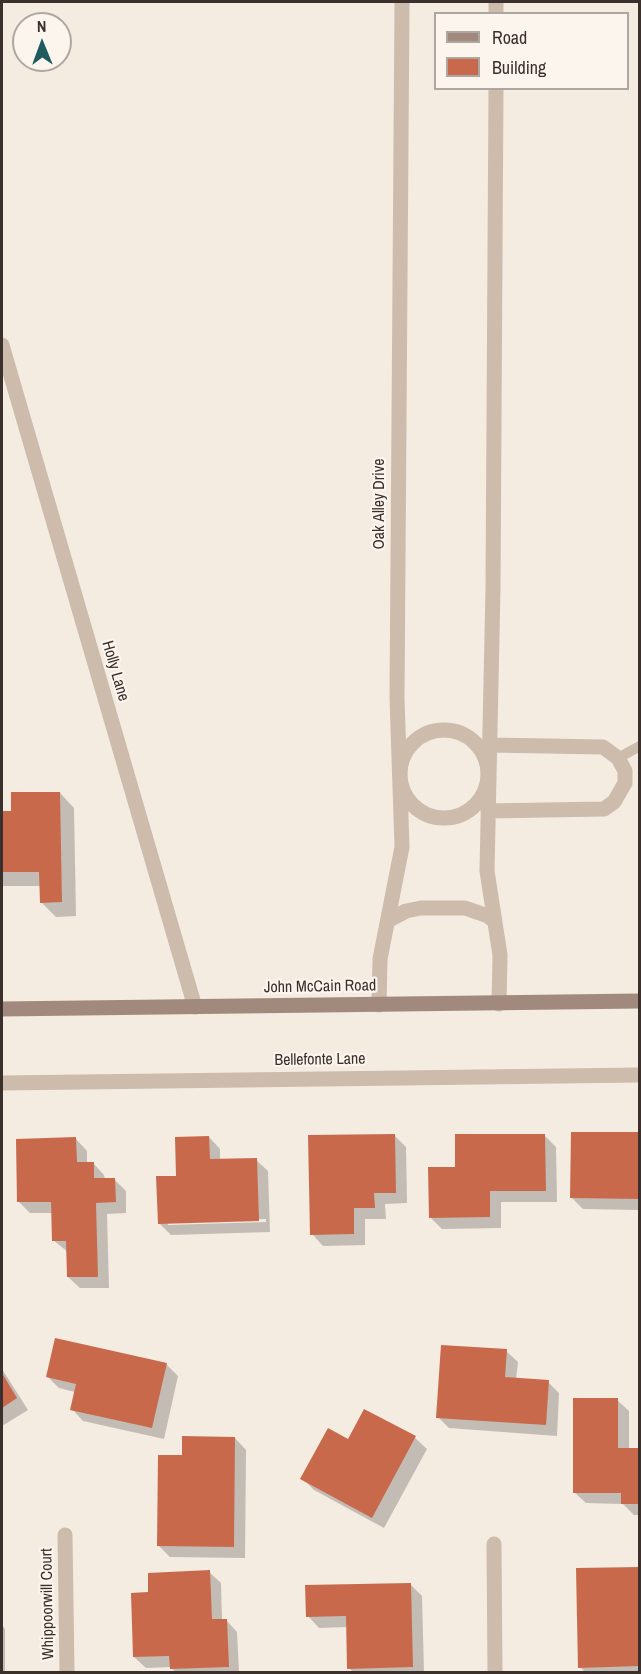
<!DOCTYPE html>
<style>
body{margin:0}
#map{position:relative;width:641px;height:1674px;overflow:hidden;background:#f4ebe1;font-family:"Archivo Narrow",sans-serif}
canvas{display:block}
.frame{position:absolute;inset:0;border:3px solid #3b302b;pointer-events:none}
.legend{position:absolute;left:434px;top:12px;width:195px;height:78px;box-sizing:border-box;background:#fbf5ee;border:2px solid #aea6a0;margin:0;padding:8px 10px;list-style:none;font-size:18px;color:#3b302b}
.legend li{display:flex;align-items:center;gap:12px;height:30px}
.legend b{width:30px;border:2px solid #aea6a0}
.north{position:absolute;left:12px;top:12px;width:60px;height:60px;box-sizing:border-box;background:#fbf5ee;border:2px solid #aea6a0;border-radius:50%;rotate:359deg;font-size:16px;font-weight:700;line-height:24px;text-align:center;color:#3b302b}
.north::after{content:'';display:block;margin:auto;width:21px;height:27px;background:#1f5a5e;clip-path:polygon(50% 0,100% 100%,50% 72%,0 100%)}
</style>
<div id="map">
<canvas width="641" height="1674"></canvas>
<div class="frame"></div>
<ul class="legend">
<li><b style="height:8px;background:#a18a7d"></b>Road</li>
<li><b style="height:16px;background:#c8694b"></b>Building</li>
</ul>
<div class="north">N</div>
</div>
<script>
const g = document.querySelector('canvas').getContext('2d');
g.lineJoin = 'round';
function paint(path, color) { g.fillStyle = color; g.fill(path, 'evenodd'); }
const toPath = rows => new Path2D(rows.map(r => 'M' + r).join(''));
function strokePath(path, color, width, dash) { g.strokeStyle = color; g.lineWidth = width; g.lineCap = dash ? 'butt' : 'round'; g.setLineDash(dash || []); g.stroke(path); }
function label(font, color, halo, rows, align = 'center') {
  g.font = font + ' "Archivo Narrow",sans-serif'; g.lineWidth = 4.5; g.setLineDash([]); g.textBaseline = 'middle'; g.strokeStyle = halo; g.fillStyle = color; for (const [text, x, y, turn = 0] of rows) {
    g.save(); g.translate(x, y); g.rotate((+turn || 0) * Math.PI / 180); g.textAlign = isNaN(turn) ? turn : align; if (halo) g.strokeText(text, 0, 0); g.fillText(text, 0, 0); g.restore();
  }
}
paint(toPath([
 [60,793,74,808,76,916,56,917,41,902,41,886,2,886,2,813,13,813],
 [640,1134,640,1210,583,1209,572,1198],
 [394,1135,406,1147,407,1203,385,1204,386,1219,365,1219,365,1245,323,1246,312,1234],
 [544,1135,556,1147,557,1202,501,1202,501,1228,442,1229,430,1217,457,1168],
 [209,1137,220,1149,220,1161,256,1160,268,1171,270,1232,171,1235,159,1223,178,1177],
 [266,1219,266,1222,168,1225,168,1222],
 [76,1139,87,1151,87,1164,93,1163,104,1175,105,1179,114,1179,126,1191,126,1213,107,1214,109,1288,80,1288,68,1277,68,1252,53,1240,53,1213,30,1213,19,1202],
 [506,1351,518,1362,516,1380,548,1382,559,1393,557,1436,449,1428,438,1417],
 [166,1364,178,1376,164,1439,83,1421,72,1409,75,1392,59,1388,48,1377],
 [2,1369,28,1410,2,1426],
 [617,1400,629,1411,629,1450,640,1450,640,1515,634,1515,623,1504,586,1503,574,1492],
 [365,1411,415,1438,427,1449,384,1528,314,1490,302,1478,349,1441],
 [235,1438,246,1450,245,1558,170,1557,158,1545],
 [640,1568,640,1672,585,1672,580,1667],
 [209,1572,221,1583,222,1621,226,1620,237,1632,239,1672,175,1672,171,1667,146,1668,134,1657],
 [410,1584,422,1596,424,1672,353,1672,349,1668,348,1627,319,1628,308,1616],
 [2,1625,5,1629,5,1672,2,1672]
]), '#0003');
paint(toPath([
 [11,792,60,792,62,902,40,903,39,872,2,872,2,811,11,811],
 [571,1132,640,1132,640,1199,570,1198],
 [395,1134,396,1193,374,1193,375,1208,354,1208,354,1234,310,1235,308,1135],
 [455,1134,545,1134,546,1191,490,1191,490,1217,429,1218,428,1167,455,1167],
 [209,1136,210,1159,257,1158,259,1221,158,1224,156,1176,176,1176,175,1137],
 [76,1137,77,1162,94,1162,94,1178,115,1178,116,1202,96,1203,98,1277,67,1277,66,1241,52,1241,51,1202,17,1202,16,1139],
 [55,1338,167,1363,152,1428,70,1410,76,1384,46,1377],
 [441,1345,507,1349,505,1377,549,1380,546,1425,436,1418],
 [2,1373,17,1398,2,1408],
 [573,1398,618,1398,618,1448,640,1448,640,1504,621,1504,621,1493,573,1493],
 [364,1409,416,1436,372,1518,300,1479,328,1428,348,1439],
 [182,1436,235,1437,234,1547,157,1546,158,1455,182,1455],
 [640,1567,640,1666,578,1668,576,1568],
 [210,1570,212,1619,227,1619,229,1667,170,1669,169,1656,133,1657,131,1593,148,1592,148,1573],
 [411,1583,413,1667,347,1669,346,1616,306,1617,305,1585]
]), '#c8694b');
strokePath(toPath([
 [618,758,640,746]
]), '#cdbbac', 10);
strokePath(toPath([
 [496,14,496,2],
 [496,88,493,588,487,871,500,955,499,1004],
 [2,345,195,1007],
 '400 774a44 44 0 1 1 88 0a44 44 0 1 1-88 0Z',
 [488,811,604,809,614,802,625,783,625,771,618,758,603,747,489,745],
 [389,920,406,911,421,908,465,908,488,916,494,921],
 [379,1005,380,959,402,847,397,698,402,2],
 [2,1083,640,1075],
 [65,1535,67,1672],
 [494,1544,495,1672]
]), '#cdbbac', 15);
strokePath(toPath([
 [2,1009,640,1001]
]), '#a18a7d', 15);
label('16px', '#3b302b', '#fbf5ee', [
 ["Oak Alley Drive",380,504,-90],
 ["Holly Lane",115,671,74],
 ["John McCain Road",320,987,-1],
 ["Bellefonte Lane",320,1060,-1],
 ["Whippoorwill Court",48,1604,-91]
]);
</script>
